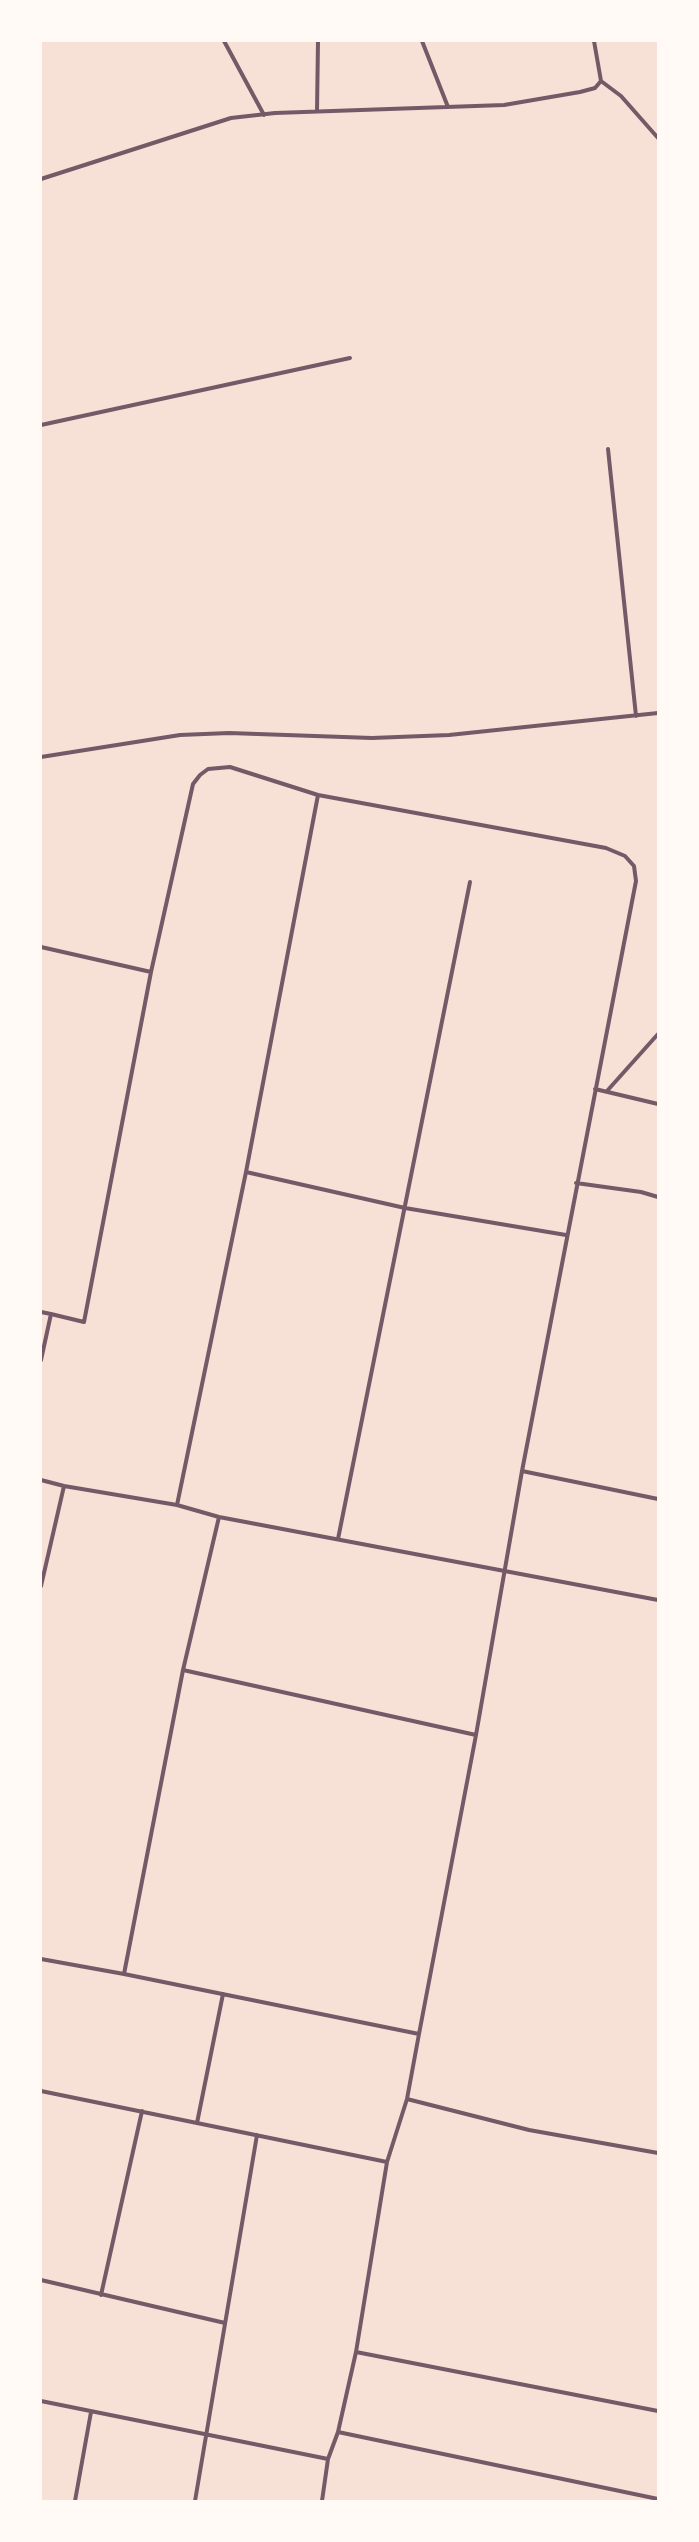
<!DOCTYPE html>
<style>
body{margin:0}
#map{position:relative;width:699px;height:2542px;overflow:hidden;background:#f7e1d7;font-family:Montserrat,sans-serif}
canvas{display:block}
.frame{position:absolute;inset:0;border:42px solid #fffaf5;pointer-events:none}
</style>
<div id="map">
<canvas width="699" height="2542"></canvas>
<div class="frame"></div>
</div>
<script>
const g = document.querySelector('canvas').getContext('2d');
g.lineJoin = 'round';
const toPath = rows => new Path2D(rows.map(r => 'M' + r).join(''));
function strokePath(path, color, width, dash) { g.strokeStyle = color; g.lineWidth = width; g.lineCap = dash ? 'butt' : 'round'; g.setLineDash(dash || []); g.stroke(path); }
strokePath(toPath([
 [224,41,264,115],
 [422,41,448,107],
 [601,81,621,96,658,138],
 [317,111,318,41],
 [41,179,231,118,275,113,504,105,580,92,595,88,601,81,594,41],
 [41,425,350,358],
 [608,449,636,716],
 [41,757,180,735,229,733,372,738,449,735,658,713],
 [41,947,151,972],
 [595,1089,658,1104],
 [607,1091,658,1034],
 [246,1172,405,1208,566,1235],
 [576,1183,641,1192,658,1197],
 [41,1312,51,1314],
 [41,1360,51,1314,84,1322,151,972,193,784,200,775,208,769,230,767,318,795,606,848,625,856,634,866,636,881,522,1471,476,1735,419,2034,407,2099,387,2162,356,2352,338,2432,328,2459,322,2501],
 [522,1471,658,1499],
 [41,1480,64,1486,177,1505,219,1517,658,1600],
 [177,1505,246,1172,318,795],
 [219,1517,183,1670,124,1974,419,2034],
 [338,1539,470,882],
 [41,1586,64,1486],
 [183,1670,476,1735],
 [41,1959,124,1974],
 [41,2091,387,2162],
 [407,2099,529,2130,658,2153],
 [197,2123,223,1994],
 [41,2280,225,2323],
 [101,2295,142,2111],
 [356,2352,658,2411],
 [41,2401,328,2459],
 [338,2432,658,2499],
 [75,2501,91,2412],
 [195,2501,257,2135]
]), '#755966', 4);
</script>
